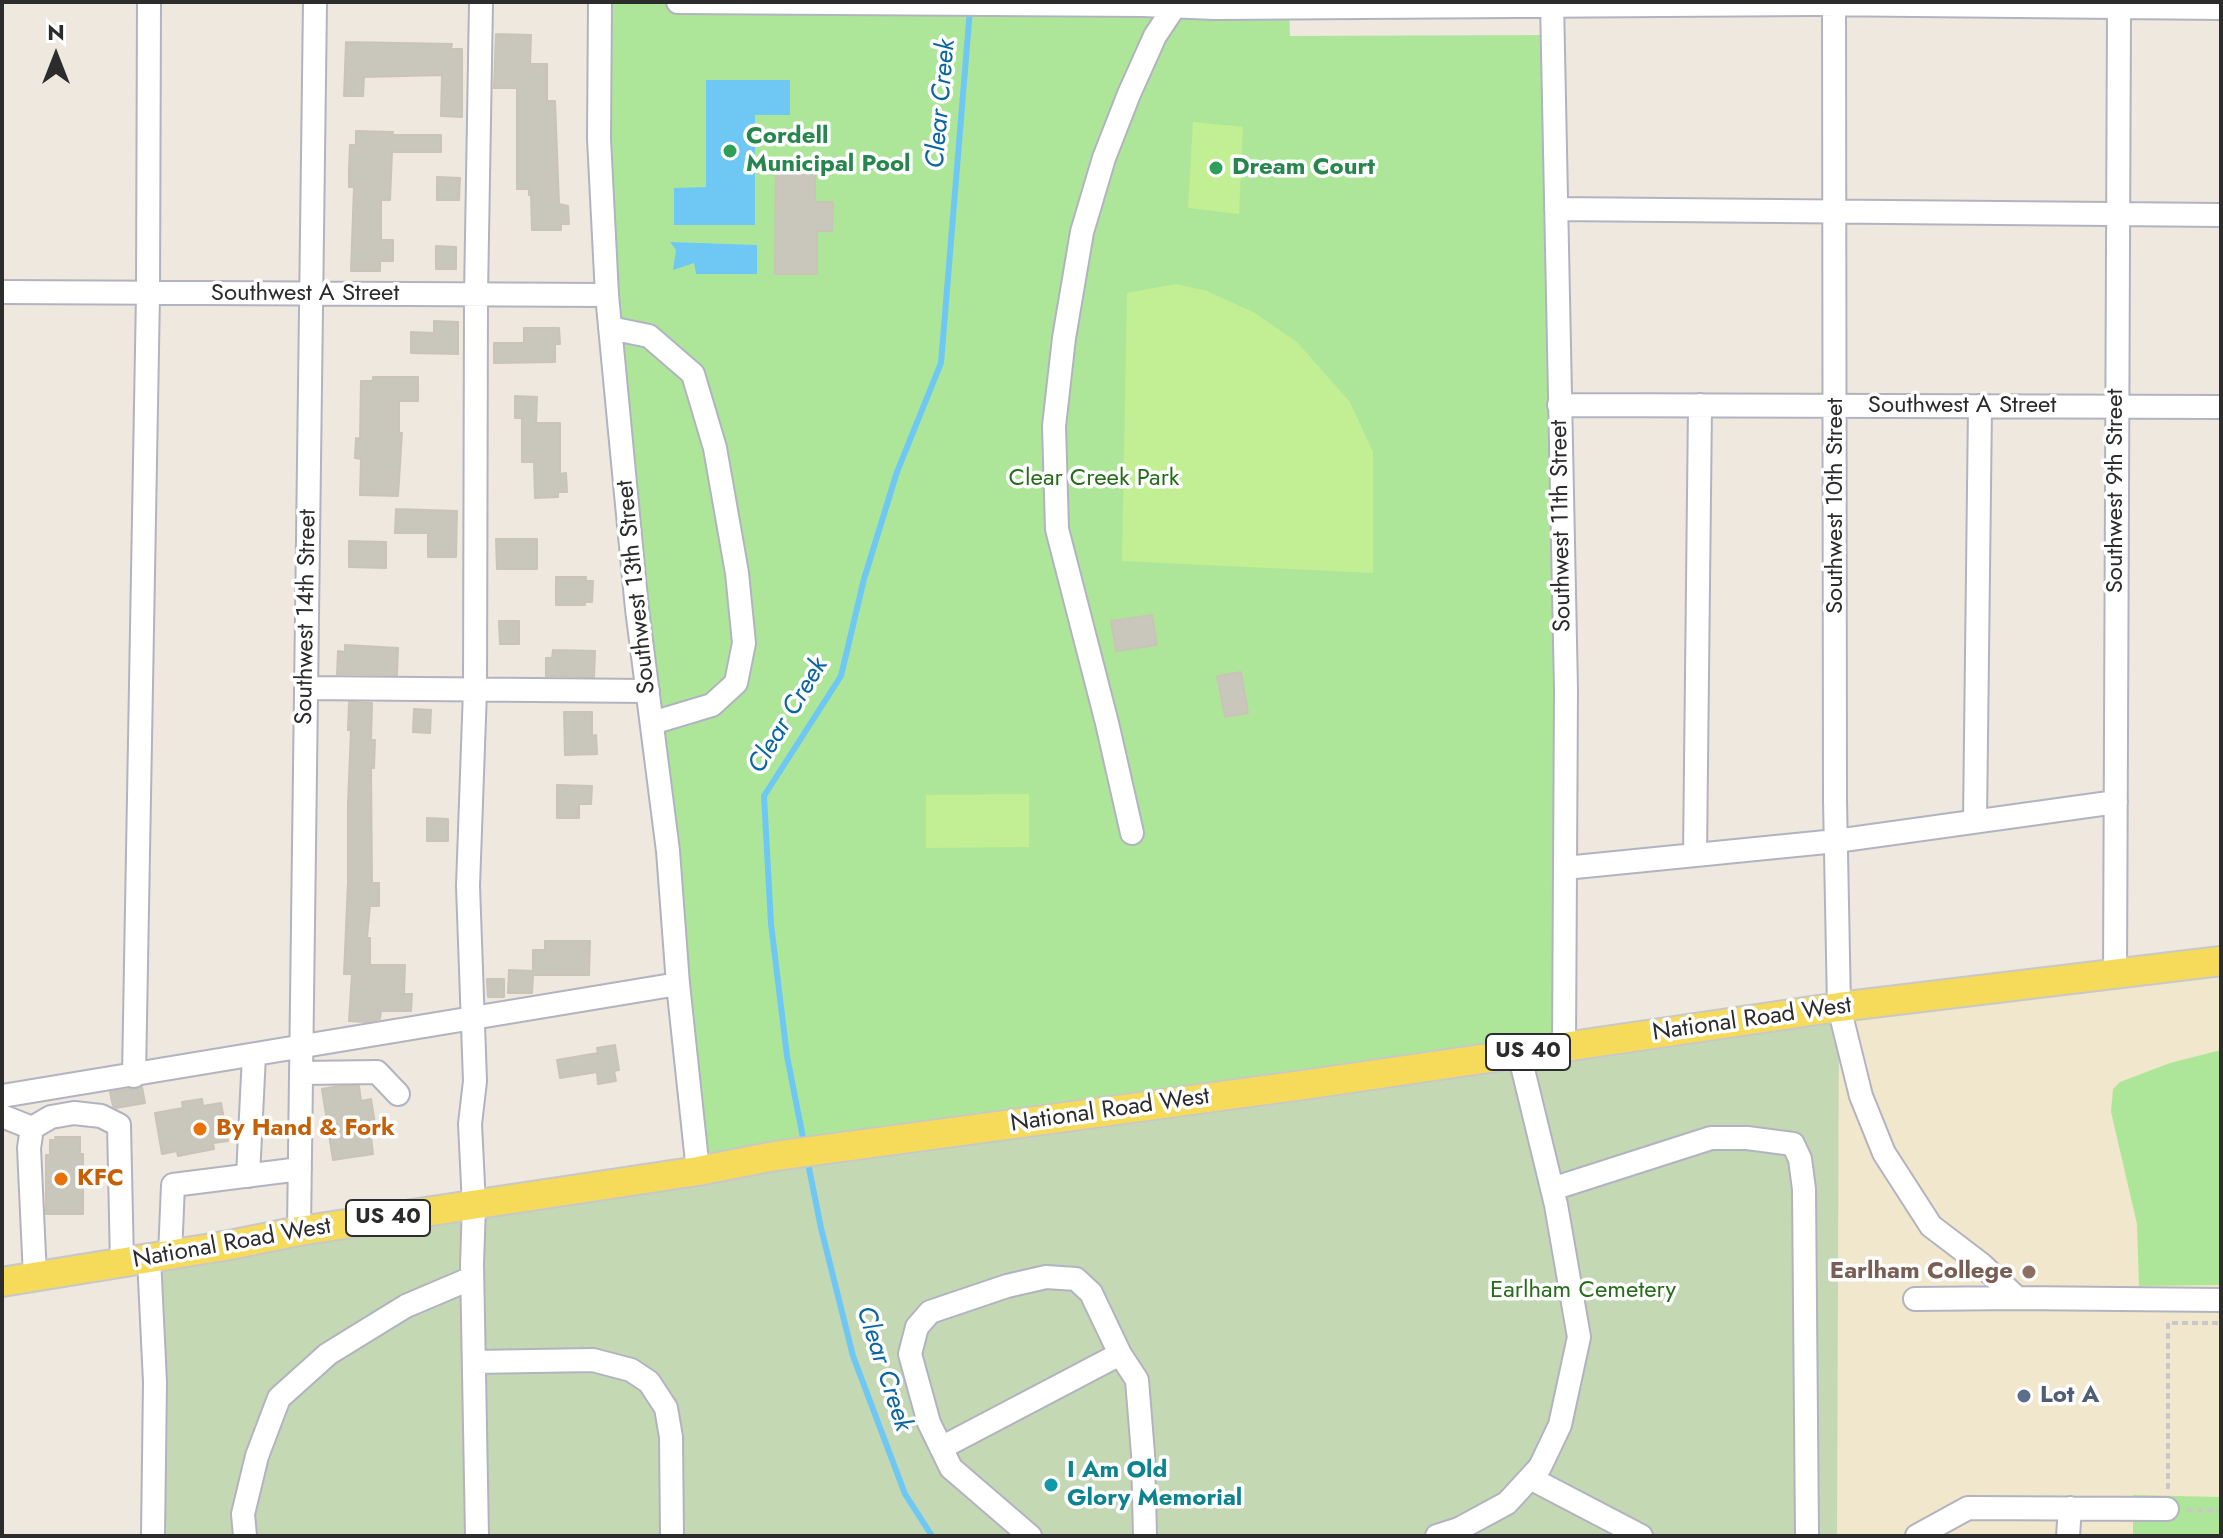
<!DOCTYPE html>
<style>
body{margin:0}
#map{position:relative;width:2223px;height:1538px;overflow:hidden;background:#eee8de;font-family:Jost,sans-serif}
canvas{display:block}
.frame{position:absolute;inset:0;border:4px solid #2c2c2c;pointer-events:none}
.north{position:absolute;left:16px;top:16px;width:80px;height:80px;-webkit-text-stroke:6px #fff;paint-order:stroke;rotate:0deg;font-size:22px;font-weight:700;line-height:32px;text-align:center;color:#2c2c2c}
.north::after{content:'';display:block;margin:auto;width:28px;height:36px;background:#2c2c2c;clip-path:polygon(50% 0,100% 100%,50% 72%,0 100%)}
</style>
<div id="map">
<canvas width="2223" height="1538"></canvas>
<div class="frame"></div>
<div class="north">N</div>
</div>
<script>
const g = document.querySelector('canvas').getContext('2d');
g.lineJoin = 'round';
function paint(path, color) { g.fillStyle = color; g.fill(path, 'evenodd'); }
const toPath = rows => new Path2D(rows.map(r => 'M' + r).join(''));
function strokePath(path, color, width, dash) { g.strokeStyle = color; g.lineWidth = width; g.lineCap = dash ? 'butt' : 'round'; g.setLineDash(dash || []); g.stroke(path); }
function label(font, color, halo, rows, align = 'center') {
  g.font = font + ' Jost,sans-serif'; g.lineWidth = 7; g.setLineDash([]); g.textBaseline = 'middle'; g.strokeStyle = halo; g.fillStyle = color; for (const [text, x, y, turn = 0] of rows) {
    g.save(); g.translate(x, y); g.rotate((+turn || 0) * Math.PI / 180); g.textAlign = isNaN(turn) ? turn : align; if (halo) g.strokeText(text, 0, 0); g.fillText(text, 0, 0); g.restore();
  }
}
paint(toPath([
 [2221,961,2221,1536,1837,1536,1839,1007]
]), '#f0e7cd');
paint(toPath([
 [600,2,1289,2,1290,36,1553,35,1564,1047,698,1171,607,295],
 [2221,1050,2221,1285,2139,1286,2137,1224,2111,1112,2113,1089,2120,1082,2170,1063],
 [2133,1495,2221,1497,2221,1536,2133,1536]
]), '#aee699');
paint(toPath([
 [1839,1007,1837,1536,159,1536,162,1256]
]), '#c4d8b4');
paint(toPath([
 [1193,122,1243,127,1239,214,1188,208],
 [1176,284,1207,291,1255,313,1297,342,1350,402,1373,452,1373,573,1122,561,1127,293],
 [1029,794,1029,847,926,848,926,795]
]), '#c2ee94');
paint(toPath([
 [706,80,790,80,790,115,755,115,755,225,674,225,674,188,706,187],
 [670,242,757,245,757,274,696,274,694,263,673,270,676,250]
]), '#6ec8f3');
strokePath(toPath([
 [804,1143,787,1056,771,924,764,796,841,676,864,579,897,472,941,363,970,9],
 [807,1158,821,1228,853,1356,905,1494,932,1536]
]), '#6ec8f3', 6);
const building = toPath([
 [496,34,531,35,530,64,547,64,547,101,555,101,559,204,568,206,569,224,561,224,561,230,532,230,531,195,529,195,529,189,517,189,517,88,494,88,496,34],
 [346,42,452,44,451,49,462,49,462,117,441,116,442,75,364,77,363,96,344,96,346,42],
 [356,131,393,132,392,135,441,135,441,152,392,152,390,200,381,200,381,240,393,240,393,261,380,261,380,271,351,271,354,187,349,187,349,169,350,145,356,145,356,131],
 [776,158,815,158,815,202,833,202,832,231,817,231,817,274,775,274,776,158],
 [437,177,460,178,459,200,437,200,437,177],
 [436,246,456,247,456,269,436,269,436,246],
 [434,321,458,322,458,354,411,353,411,332,434,333,434,321],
 [524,328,559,328,560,344,555,344,555,362,494,363,494,343,524,343,524,328],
 [373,377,418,377,418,401,399,401,399,433,402,433,398,496,360,495,361,459,355,458,356,438,360,439,361,381,373,381,373,377],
 [515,396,537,397,536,423,560,423,560,474,566,473,567,492,558,492,558,497,535,498,534,462,522,462,522,418,515,418,515,396],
 [396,509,457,511,456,557,428,557,428,533,395,533,396,509],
 [496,539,537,539,537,569,497,569,496,539],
 [349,541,386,542,386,568,349,567,349,541],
 [556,577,586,577,586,581,593,581,592,602,585,602,585,605,556,605,556,577],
 [1152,615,1157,645,1116,651,1111,621,1152,615],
 [499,621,519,621,519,644,500,644,499,621],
 [345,645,398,648,397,675,337,674,338,651,345,652,345,645],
 [553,650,595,651,594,677,546,676,546,658,552,658,553,650],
 [1241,672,1248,713,1225,717,1217,676,1241,672],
 [349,702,372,703,371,740,375,740,374,768,371,768,372,883,379,883,379,906,370,906,367,938,370,938,370,965,405,965,404,994,412,994,411,1011,381,1011,380,1019,365,1022,349,1021,352,974,344,974,348,882,348,803,351,730,348,730,349,702],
 [414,709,431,710,430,733,413,732,414,709],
 [564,712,592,712,592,736,596,735,597,754,565,755,564,712],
 [557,785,592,786,591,804,579,804,579,818,557,818,557,785],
 [427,818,448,819,448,841,427,841,427,818],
 [545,941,590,941,589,975,533,975,532,993,508,993,509,970,533,971,533,950,545,950,545,941],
 [487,979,504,979,504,997,488,997,487,979],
 [615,1045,619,1070,614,1071,616,1081,598,1084,597,1072,560,1078,557,1060,598,1053,597,1048,615,1045],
 [339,1086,359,1086,361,1101,371,1099,377,1136,371,1137,373,1154,333,1160,322,1089,339,1086],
 [142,1087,145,1103,116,1108,113,1106,110,1092,142,1087],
 [202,1099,203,1106,221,1103,228,1141,213,1143,214,1149,178,1156,177,1151,162,1154,155,1113,183,1108,182,1102,202,1099],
 [55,1137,80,1137,80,1154,83,1154,83,1214,46,1214,46,1155,50,1155,50,1140,56,1140,55,1137]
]);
paint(building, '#c9c6bc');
strokePath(building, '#cac4b7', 2);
const minor = toPath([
 [600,2,599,139,607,295,637,609,668,851,678,984,698,1171],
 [678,2,1143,5,1214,8,1813,4,2221,8],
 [1552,2,1566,690,1564,1047],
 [1834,2,1835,800,1839,1007,1861,1096,1884,1153,1931,1226,1981,1264,2017,1298,2221,1300],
 [1556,209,2221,215],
 [2,292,607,295],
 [610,328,649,336,693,374,715,448,737,573,744,643,736,683,712,705,652,723],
 [1559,405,2221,407],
 [306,688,648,691],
 [1975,821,1980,406],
 [1132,833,1107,723,1057,529,1054,426,1064,338,1082,232,1104,158,1129,94,1155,36,1175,6],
 [1695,855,1700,405],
 [1565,868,1836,841,2116,802],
 [2115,973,2119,8],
 [301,1073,377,1072,398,1094],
 [134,1076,148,294,149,2],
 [2,1096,678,984],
 [2,1116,32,1128],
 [248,1176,254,1055],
 [1552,1189,1711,1138,1747,1138,1793,1144,1800,1159,1804,1189,1807,1536],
 [299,1231,315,2],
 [170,1255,173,1185,300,1169],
 [149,1258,155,1382,153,1536],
 [35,1277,29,1148,32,1128,51,1117,74,1113,101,1116,119,1125,122,1263],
 [1915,1299,2017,1298],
 [474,1362,593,1360,631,1370,649,1382,666,1408,671,1437,672,1536],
 [941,1448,1120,1354],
 [1530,1478,1641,1536],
 [245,1536,243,1514,257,1456,279,1398,328,1354,406,1306,472,1278],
 [477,1536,472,1264,474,1205,470,1124,475,1081,468,886,475,690,476,295,481,2],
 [1030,1536,951,1468,929,1423,910,1354,917,1327,930,1312,1007,1286,1046,1277,1076,1279,1091,1293,1120,1354,1137,1380,1143,1454,1145,1536],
 [1437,1536,1459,1529,1507,1503,1540,1467,1560,1425,1579,1337,1556,1205,1519,1053],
 [1917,1536,1968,1508,2167,1509],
 [2068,1536,2070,1508]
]);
const major = toPath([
 [2,1282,230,1245,299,1231,698,1171,775,1156,1303,1085,1839,1007,2221,961]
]);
strokePath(minor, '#b2b3c0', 26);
strokePath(major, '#c8c8c8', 32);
strokePath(toPath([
 [2168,1489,2168,1323,2221,1323],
 [2187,1510,2221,1511]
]), '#c8c8c8', 4, [6, 4]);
strokePath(minor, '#fff', 22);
strokePath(major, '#f6db5b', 28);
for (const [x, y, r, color] of [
 [730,151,8,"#2e9e5b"],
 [1216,168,8,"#2e9e5b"],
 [200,1129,8,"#e8710a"],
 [61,1179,8,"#e8710a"],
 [2029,1272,8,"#8d6e63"],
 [2024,1396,8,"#5c6f8a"],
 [1051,1485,8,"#0f9aa8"]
]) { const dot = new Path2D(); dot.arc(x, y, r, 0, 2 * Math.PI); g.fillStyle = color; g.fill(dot); strokePath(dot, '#fff', 3); }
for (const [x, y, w] of [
 [1528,1052,84],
 [388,1218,84]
]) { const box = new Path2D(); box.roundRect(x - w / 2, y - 18, w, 36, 6); g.fillStyle = '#fff'; g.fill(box); strokePath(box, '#2c2c2c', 2); }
label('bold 22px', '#2c2c2c', null, [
 ["US 40",1528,1052],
 ["US 40",388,1218]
]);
label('bold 24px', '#27864d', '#fff', [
 ["Cordell",746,137],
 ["Municipal Pool",746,165],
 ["Dream Court",1232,168]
], 'left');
label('24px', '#2c2c2c', '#fff', [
 ["Southwest A Street",305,294],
 ["Southwest A Street",1962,406],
 ["Southwest 9th Street",2116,491,-90],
 ["Southwest 10th Street",1836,506,-90],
 ["Southwest 11th Street",1562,526,-91],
 ["Southwest 13th Street",637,587,-96],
 ["Southwest 14th Street",307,617,-89],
 ["National Road West",1752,1020,-8],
 ["National Road West",1110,1111,-8],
 ["National Road West",232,1244,-10]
]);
label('24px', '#256d18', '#fff', [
 ["Clear Creek Park",1094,479],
 ["Earlham Cemetery",1583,1291]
]);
label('bold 24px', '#c56008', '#fff', [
 ["By Hand & Fork",216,1129],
 ["KFC",77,1179]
], 'left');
label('bold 24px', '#785e54', '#fff', [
 ["Earlham College",2013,1272]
], 'right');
label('bold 24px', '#4e5e75', '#fff', [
 ["Lot A",2040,1396]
], 'left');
label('bold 24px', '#0d838f', '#fff', [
 ["I Am Old",1067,1471],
 ["Glory Memorial",1067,1499]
], 'left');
label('italic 26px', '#0965a3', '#fff', [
 ["Clear Creek",942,104,-85],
 ["Clear Creek",789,716,-59],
 ["Clear Creek",883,1369,72]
]);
</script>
